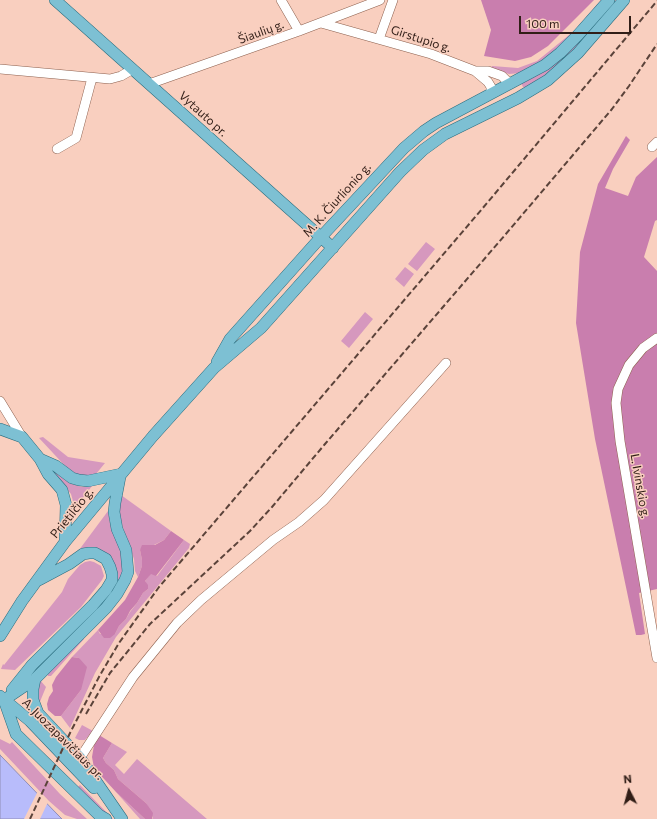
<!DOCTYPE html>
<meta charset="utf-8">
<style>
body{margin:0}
#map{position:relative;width:657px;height:819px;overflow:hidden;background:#f9cfbf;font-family:Commissioner,sans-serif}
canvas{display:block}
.north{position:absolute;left:609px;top:771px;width:40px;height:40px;-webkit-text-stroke:3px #f9cfbf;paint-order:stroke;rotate:354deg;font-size:11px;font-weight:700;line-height:16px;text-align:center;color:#311e17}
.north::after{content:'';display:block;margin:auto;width:14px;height:18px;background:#311e17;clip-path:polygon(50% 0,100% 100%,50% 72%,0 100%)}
.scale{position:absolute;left:519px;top:16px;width:112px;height:18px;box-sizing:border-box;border:2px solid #311e17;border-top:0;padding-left:5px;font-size:12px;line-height:14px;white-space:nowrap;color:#311e17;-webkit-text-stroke:3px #f9cfbf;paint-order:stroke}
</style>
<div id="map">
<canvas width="657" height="819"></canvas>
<div class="north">N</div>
<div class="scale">100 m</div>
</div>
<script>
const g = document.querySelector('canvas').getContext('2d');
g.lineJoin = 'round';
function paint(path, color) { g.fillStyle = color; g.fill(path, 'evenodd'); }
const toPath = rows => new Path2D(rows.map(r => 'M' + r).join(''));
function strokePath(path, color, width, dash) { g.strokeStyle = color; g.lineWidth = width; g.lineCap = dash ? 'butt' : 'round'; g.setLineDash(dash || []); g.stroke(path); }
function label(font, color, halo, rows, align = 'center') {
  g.font = font + ' Commissioner,sans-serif'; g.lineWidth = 3; g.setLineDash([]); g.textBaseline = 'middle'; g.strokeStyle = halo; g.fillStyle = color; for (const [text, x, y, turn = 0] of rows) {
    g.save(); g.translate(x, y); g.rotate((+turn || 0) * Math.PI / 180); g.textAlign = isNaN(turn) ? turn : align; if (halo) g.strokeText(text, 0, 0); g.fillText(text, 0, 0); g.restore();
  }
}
paint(toPath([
 [601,0,604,0,575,33,546,58,520,73,509,74,491,68,492,66,518,68,537,61,574,31],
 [616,0,618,0,575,50,547,75,526,88,523,87,521,83,582,39],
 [426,242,435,249,417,271,408,264],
 [405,267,414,274,404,287,395,279],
 [365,312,373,319,349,348,341,341],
 [43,437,68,457,105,463,96,474,84,476,75,474,67,468,39,438],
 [55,471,65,480,72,484,82,487,92,486,75,508,71,494,54,474],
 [121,495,171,531,164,540,154,545,146,545,140,550,142,560,142,566,138,577,135,571,134,559,124,531,118,510],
 [108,511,110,523,120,547,124,564,121,577,112,592,115,584,93,548,90,547,79,550],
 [184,540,190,544,189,548,116,637,95,673,70,728,61,716,81,690,79,658,72,657,98,630,100,634,115,634,119,626,126,619,130,612,137,603,143,593,148,589,145,581,151,573,157,576],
 [90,561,94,562,101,566,104,576,102,580,81,607,15,670,1,669,3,664,4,665,62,592,68,579,80,565,85,562],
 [83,638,84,639,51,676,48,676,47,673],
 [40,680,46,687,39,704,37,689],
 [82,725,93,731,85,740,79,740,75,738],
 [0,739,10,744,12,742,60,794,87,819,77,819,65,815,49,801,0,749],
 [112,743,127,752,115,765,124,774,137,759,207,819,152,819,153,818,146,803,118,779,114,770,106,763,103,758],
 [80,785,113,819,111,819,78,787],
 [116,792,145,819,140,819]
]), '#d698be');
paint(toPath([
 [481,0,594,0,548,46,531,57,515,61,484,56,491,30],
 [626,136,630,140,613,169,605,188,628,196,636,177,657,157,657,220,655,221,644,257,657,271,657,589,639,593,645,634,641,635,636,635,595,439,576,323,580,252,598,184],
 [171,531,184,540,156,576,151,574,145,581,148,585,148,589,143,593,137,603,130,611,126,619,119,626,115,634,110,638,104,638,98,630,125,600,138,577,142,566,142,560,140,550,142,545,155,545,164,540],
 [72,657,79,658,87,667,81,690,61,716,55,716,48,710,47,704,49,697,53,691,52,685,56,677],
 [99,735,112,743,103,758,106,763,114,770,118,779,146,803,153,813,152,819,145,819,116,792,94,768,92,757,94,745]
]), '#c97eae');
const water = toPath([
 [0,755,58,815,62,819,0,819,0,755]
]);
paint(water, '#b8bcfb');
strokePath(water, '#908db7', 1);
paint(toPath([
 [38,791,48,802,40,819,24,819]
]), '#f9cfbf');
const minor = toPath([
 [281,0,299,31],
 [321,23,431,54,475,71,488,71,502,76,510,84],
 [379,39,393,0],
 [0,69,110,79,121,76,133,69],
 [475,71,488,82,491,87,491,93],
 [149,84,299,31,380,0],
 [652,147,657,142],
 [57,149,76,138,92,78],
 [657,338,643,348,629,365,618,389,616,403,620,441,657,658],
 [0,401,22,437],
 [80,758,133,677,177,623,201,600,273,540,299,522,324,500,446,363]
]);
const major = toPath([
 [55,0,333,248],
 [217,362,230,339,321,237,404,148,424,131,436,123,545,65,560,53,578,35,609,0],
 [0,429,22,437,40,459,48,474,62,490,66,505,65,542],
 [40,459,56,466,72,478,79,480,88,481,121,474],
 [0,636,22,601,65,542,153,436,214,368,261,328,400,172,423,150,445,134,518,98,548,80,578,53,624,0],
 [35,679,33,689,33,700,38,713,80,758,122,819],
 [12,690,32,665,93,605,106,590,112,580,112,574,110,567,106,559,95,553,89,553,83,554,69,564,39,580],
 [0,696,30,721,94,788],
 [4,700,35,679,106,608,117,594,125,580,128,572,126,550,117,529,114,512,115,503,120,477],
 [4,700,16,734,99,815,106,819]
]);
strokePath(minor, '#8d604e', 10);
strokePath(major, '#2a6c7e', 12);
strokePath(minor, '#fff', 9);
strokePath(major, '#7dc0d3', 11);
strokePath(toPath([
 [86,714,110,673,150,624,250,531,272,507,325,444,511,228,612,109,629,86,657,44],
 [30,819,70,733,100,675,119,643,159,587,482,209,657,1]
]), '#5b433a', 2, [6, 3]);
label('12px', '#311e17', '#f9cfbf', [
 ["Šiaulių g.",261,32,-20],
 ["Girstupio g.",421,39,18],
 ["Vytauto pr.",203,114,42],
 ["M. K. Čiurlionio g.",337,200,-48],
 ["L. Ivinskio g.",640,486,80],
 ["Prietilčio g.",72,513,-51],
 ["A. Juozapavičiaus pr.",63,739,45]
]);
</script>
